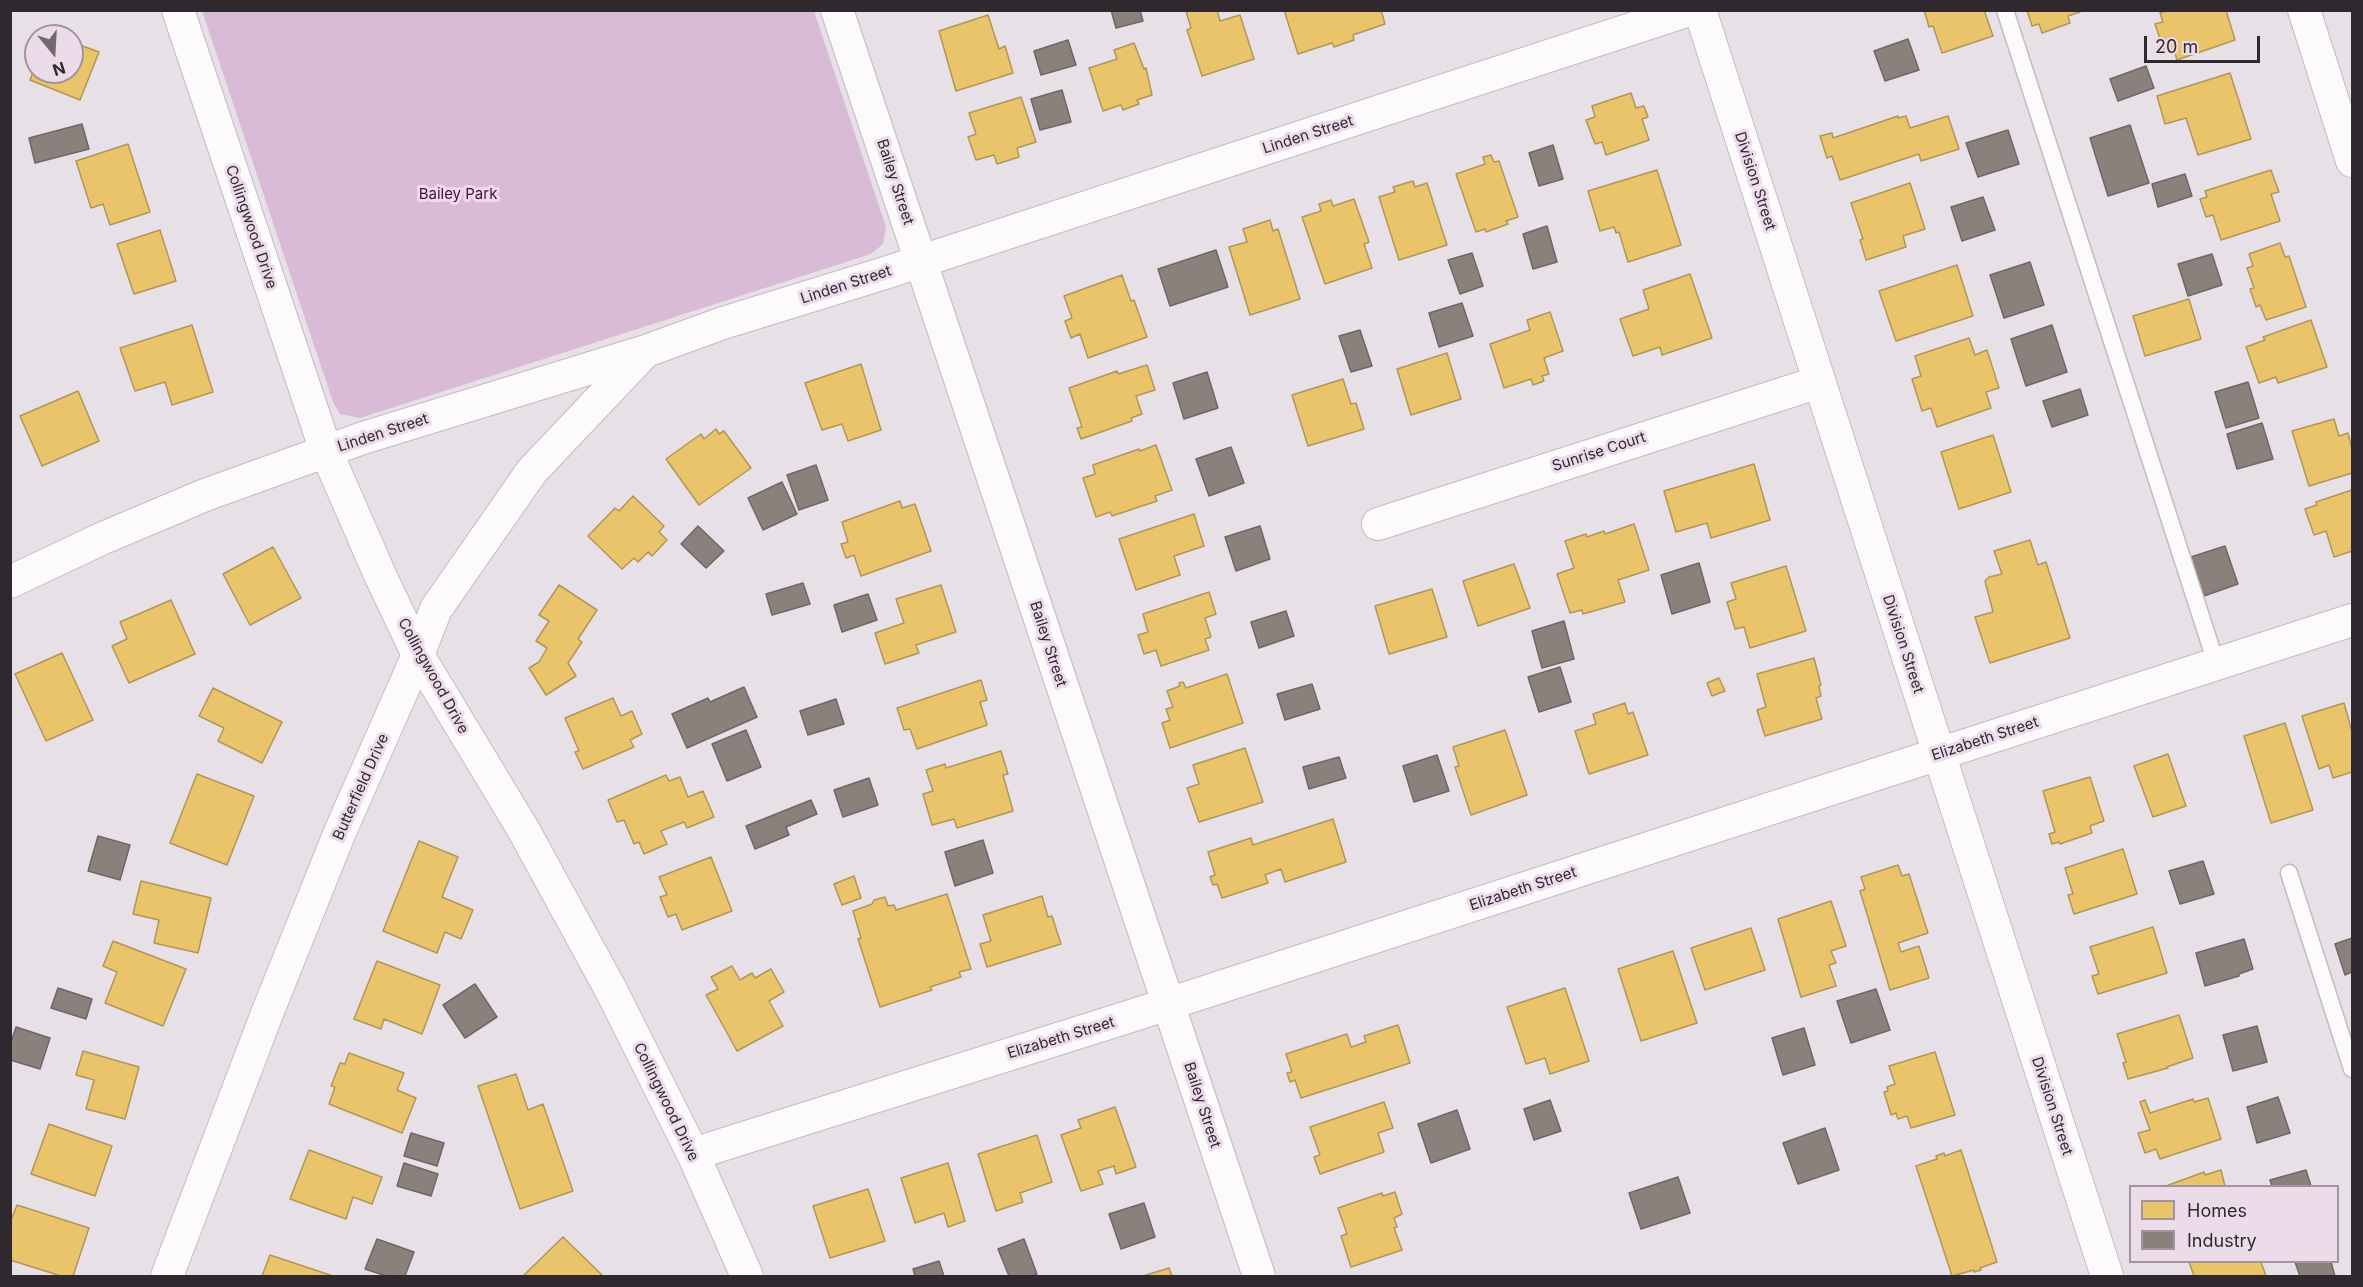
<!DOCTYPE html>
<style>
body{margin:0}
#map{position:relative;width:2363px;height:1287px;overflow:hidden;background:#e8e0e7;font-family:Inter,sans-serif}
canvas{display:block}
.frame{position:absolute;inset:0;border:12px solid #2f292f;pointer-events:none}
.legend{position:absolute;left:2129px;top:1185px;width:210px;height:78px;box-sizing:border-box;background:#ecdcea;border:2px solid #a0949f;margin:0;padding:8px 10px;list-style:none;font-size:18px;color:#2f292f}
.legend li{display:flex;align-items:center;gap:12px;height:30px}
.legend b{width:30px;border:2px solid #a0949f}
.north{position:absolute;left:24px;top:24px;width:60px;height:60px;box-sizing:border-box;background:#ecdcea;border:2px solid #a0949f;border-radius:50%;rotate:162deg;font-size:16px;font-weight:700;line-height:24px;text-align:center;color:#2f292f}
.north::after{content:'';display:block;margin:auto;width:21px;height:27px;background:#70696f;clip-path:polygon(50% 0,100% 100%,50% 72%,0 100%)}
.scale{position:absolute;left:2144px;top:36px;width:116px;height:27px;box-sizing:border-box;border:3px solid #2f292f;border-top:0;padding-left:8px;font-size:18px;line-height:21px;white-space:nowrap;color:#2f292f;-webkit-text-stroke:4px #ecdcea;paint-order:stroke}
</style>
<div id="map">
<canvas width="2363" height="1287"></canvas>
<div class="frame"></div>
<ul class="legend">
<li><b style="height:16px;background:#e9c46a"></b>Homes</li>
<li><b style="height:16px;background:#8a817c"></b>Industry</li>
</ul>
<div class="north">N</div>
<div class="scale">20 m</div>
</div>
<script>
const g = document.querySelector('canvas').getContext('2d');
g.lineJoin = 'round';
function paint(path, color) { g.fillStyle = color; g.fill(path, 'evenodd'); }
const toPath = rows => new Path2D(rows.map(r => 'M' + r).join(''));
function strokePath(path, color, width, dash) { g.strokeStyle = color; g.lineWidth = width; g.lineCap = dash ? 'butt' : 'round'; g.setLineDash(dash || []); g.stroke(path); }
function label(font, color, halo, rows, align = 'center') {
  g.font = font + ' Inter,sans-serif'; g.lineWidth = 6; g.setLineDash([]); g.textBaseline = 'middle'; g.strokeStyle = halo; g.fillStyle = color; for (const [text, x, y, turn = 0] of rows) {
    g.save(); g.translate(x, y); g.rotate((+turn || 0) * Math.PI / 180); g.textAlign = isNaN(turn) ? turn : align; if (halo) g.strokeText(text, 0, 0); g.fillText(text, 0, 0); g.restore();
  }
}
paint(toPath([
 [202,11,814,11,886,227,883,244,871,254,360,418,340,414,333,402]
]), '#d9bbd6');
const homes = toPath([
 [1217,10,1220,21,1240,15,1254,59,1202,76,1187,30,1191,28,1186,11,1217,10],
 [1284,10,1381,10,1385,24,1353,35,1354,40,1334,47,1332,43,1298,54,1284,10],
 [1924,10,1984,10,1993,36,1942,53,1933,26,1929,27,1924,10],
 [2027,10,2079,10,2080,12,2068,16,2070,23,2042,33,2039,24,2032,26,2027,10],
 [2168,10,2226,10,2235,40,2177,60,2174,50,2165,53,2155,24,2163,22,2160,13,2168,10],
 [988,15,999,49,1005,46,1013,73,956,91,939,31,988,15],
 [72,42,99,52,80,100,30,80,36,64,36,72,72,72,72,42],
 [1134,43,1144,69,1146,68,1152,95,1137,100,1139,104,1123,110,1121,105,1103,111,1089,68,1117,59,1114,50,1134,43],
 [2230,73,2251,139,2198,155,2186,118,2165,124,2157,96,2230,73],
 [1631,93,1636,108,1644,106,1648,117,1642,119,1649,140,1606,155,1602,142,1595,144,1586,120,1595,117,1592,106,1631,93],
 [1021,97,1036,142,1017,148,1019,157,997,164,994,155,976,160,968,137,976,134,969,113,1021,97],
 [1898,116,1898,118,1906,116,1910,128,1948,116,1959,149,1921,161,1919,154,1840,180,1832,156,1827,158,1820,136,1832,133,1833,138,1898,116],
 [128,144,150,212,110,225,103,204,91,208,76,161,128,144],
 [1491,155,1494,162,1499,161,1518,217,1506,221,1508,224,1486,232,1485,229,1476,232,1456,174,1485,164,1483,157,1491,155],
 [1657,170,1681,245,1628,262,1619,232,1616,233,1614,227,1600,231,1588,191,1657,170],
 [2271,170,2279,192,2271,194,2280,221,2221,240,2213,215,2206,217,2200,199,2207,197,2205,191,2271,170],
 [1413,181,1415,187,1427,183,1447,245,1399,260,1379,197,1395,192,1393,187,1413,181],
 [1910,183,1925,229,1903,236,1906,247,1866,260,1860,240,1863,239,1851,203,1910,183],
 [1354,199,1369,242,1364,244,1372,268,1325,284,1302,217,1321,211,1319,204,1331,200,1333,206,1354,199],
 [1270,220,1273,231,1278,229,1300,299,1250,315,1229,247,1247,242,1243,229,1270,220],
 [160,230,176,281,134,294,117,244,160,230],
 [2280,243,2285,257,2289,256,2306,307,2266,320,2260,305,2256,307,2250,289,2254,288,2247,268,2253,266,2249,254,2280,243],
 [1957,265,1973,316,1896,341,1879,291,1957,265],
 [1690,274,1712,338,1662,355,1660,347,1633,356,1620,319,1649,309,1643,290,1690,274],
 [1122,275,1131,301,1134,300,1147,337,1088,358,1080,334,1071,338,1065,321,1072,318,1064,296,1122,275],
 [2189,299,2201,339,2145,356,2133,316,2189,299],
 [1550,312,1563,351,1544,358,1549,374,1542,376,1544,381,1533,385,1531,379,1504,388,1490,344,1530,330,1527,320,1550,312],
 [2311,320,2327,367,2278,383,2276,377,2259,383,2246,347,2265,340,2263,337,2311,320],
 [192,325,213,392,172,405,165,382,135,391,120,348,192,325],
 [1969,338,1975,355,1987,350,1999,388,1986,392,1991,408,1937,427,1931,408,1922,411,1912,379,1921,376,1915,356,1969,338],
 [1447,353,1461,399,1411,415,1397,369,1447,353],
 [861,364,881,430,848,441,842,424,822,430,805,383,861,364],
 [1147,365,1155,390,1136,396,1142,414,1131,418,1132,421,1081,439,1077,428,1082,427,1069,388,1117,371,1118,374,1147,365],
 [1343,379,1351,404,1356,403,1364,429,1308,446,1292,395,1343,379],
 [78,391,99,441,42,466,20,416,78,391],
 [2334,419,2339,436,2348,433,2352,449,2352,473,2309,486,2292,431,2334,419],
 [716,429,719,434,724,431,751,468,699,505,666,459,701,434,704,439,716,429],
 [1993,435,2011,492,1959,509,1941,452,1993,435],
 [1156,445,1172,490,1155,496,1157,501,1112,516,1110,512,1096,517,1083,478,1095,474,1093,465,1139,449,1140,451,1156,445],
 [1754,464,1770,520,1711,538,1707,523,1676,532,1664,491,1754,464],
 [2352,490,2352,551,2334,557,2326,531,2314,535,2305,509,2317,505,2316,502,2352,490],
 [633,496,664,526,659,532,667,540,652,556,648,552,638,562,634,558,622,569,588,536,615,508,619,511,633,496],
 [900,501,902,508,915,504,931,551,861,576,854,555,846,558,841,544,848,542,842,522,900,501],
 [1194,514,1204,546,1174,556,1180,575,1136,590,1119,539,1194,514],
 [1634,524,1649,570,1618,580,1625,602,1583,614,1582,610,1570,613,1557,574,1574,568,1565,541,1586,534,1587,537,1604,531,1605,534,1634,524],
 [2030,540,2038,565,2046,562,2070,638,1990,663,1975,617,1993,612,1985,581,1989,577,2002,574,1994,551,2030,540],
 [273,547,301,598,250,625,223,574,273,547],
 [1514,564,1530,608,1478,626,1463,581,1514,564],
 [1786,566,1806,631,1750,648,1744,627,1735,629,1727,602,1736,599,1731,583,1786,566],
 [559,585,597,610,578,639,582,642,568,663,576,676,546,695,529,668,539,662,547,648,536,641,549,621,539,615,559,585],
 [941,585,956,632,916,645,919,653,885,664,875,633,904,623,896,599,941,585],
 [1432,589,1447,637,1389,654,1375,606,1432,589],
 [1209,592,1216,614,1205,618,1211,637,1205,639,1209,650,1161,666,1156,650,1144,654,1138,635,1148,632,1143,614,1209,592],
 [171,600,195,654,129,683,112,646,127,639,120,622,171,600],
 [62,653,93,720,46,741,15,674,62,653],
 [1814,658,1821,685,1819,686,1821,696,1816,698,1822,719,1765,736,1757,710,1766,707,1757,674,1814,658],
 [1227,674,1243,723,1170,748,1162,723,1170,720,1166,709,1173,707,1167,691,1180,686,1179,683,1183,682,1186,688,1227,674],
 [1719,678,1725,691,1712,696,1707,683,1719,678],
 [981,680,987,700,980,702,987,725,917,749,910,729,904,730,897,708,981,680],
 [213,688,282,722,262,763,218,741,224,728,199,716,213,688],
 [613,698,621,716,632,711,642,734,630,740,634,747,583,769,575,752,579,751,565,718,613,698],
 [1625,703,1628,714,1633,712,1648,755,1589,774,1575,731,1596,724,1593,714,1625,703],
 [2344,703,2352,732,2352,772,2333,778,2329,765,2319,769,2302,716,2344,703],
 [2285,723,2313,810,2271,823,2244,736,2285,723],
 [1505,730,1527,795,1471,815,1455,767,1459,766,1453,747,1505,730],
 [1245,748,1263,802,1199,822,1187,788,1199,784,1193,765,1245,748],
 [1001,751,1008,774,1003,775,1013,811,957,828,954,819,932,825,923,794,933,791,926,770,945,764,946,768,1001,751],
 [2168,754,2186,806,2153,817,2134,766,2168,754],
 [197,774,254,796,227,865,170,843,197,774],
 [666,775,669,781,680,777,688,797,703,791,714,817,687,828,684,822,661,831,667,844,644,854,639,842,634,844,624,820,617,822,608,800,666,775],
 [2090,777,2104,821,2090,826,2092,833,2060,844,2059,842,2052,844,2049,834,2055,832,2043,791,2090,777],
 [1333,819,1346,862,1285,882,1281,869,1265,875,1268,883,1222,898,1217,884,1213,885,1210,877,1215,875,1208,852,1251,838,1253,845,1333,819],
 [419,841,458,857,442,897,473,910,461,939,445,932,437,953,383,931,419,841],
 [2123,849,2137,894,2074,914,2068,895,2073,894,2065,868,2123,849],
 [711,857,732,911,682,930,676,914,668,917,660,897,667,895,659,877,711,857],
 [1898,865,1902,876,1909,874,1928,933,1898,943,1901,952,1919,946,1929,978,1890,990,1860,891,1865,889,1861,877,1898,865],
 [854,876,861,898,842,905,834,884,854,876],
 [141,881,211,898,198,953,154,943,159,920,133,914,141,881],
 [947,894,971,969,959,972,961,977,930,987,932,990,880,1007,858,939,861,938,853,911,872,904,874,900,885,897,888,906,894,905,896,910,947,894],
 [1042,896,1048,917,1052,916,1061,944,987,967,980,944,991,941,983,915,1042,896],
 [1831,901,1846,946,1831,951,1836,963,1829,965,1836,986,1801,997,1778,919,1831,901],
 [2153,927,2167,973,2098,994,2092,976,2099,974,2090,947,2153,927],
 [1751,928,1765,970,1705,990,1691,948,1751,928],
 [113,941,186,969,163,1026,105,1003,117,972,103,966,113,941],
 [1673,951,1697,1023,1641,1041,1618,969,1673,951],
 [377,961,440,985,422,1034,384,1019,381,1029,354,1019,377,961],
 [732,966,740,980,752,973,755,978,771,969,784,992,769,1001,783,1026,737,1051,706,995,718,989,711,977,732,966],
 [1565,988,1589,1061,1550,1074,1545,1058,1526,1064,1507,1007,1565,988],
 [2179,1015,2193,1058,2167,1067,2168,1068,2128,1079,2123,1063,2126,1062,2117,1034,2179,1015],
 [1398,1025,1410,1063,1301,1098,1295,1080,1290,1082,1287,1073,1292,1072,1286,1054,1347,1034,1351,1047,1366,1042,1364,1036,1398,1025],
 [83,1051,139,1067,125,1119,86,1109,94,1080,76,1075,83,1051],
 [1935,1052,1955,1115,1911,1128,1907,1116,1898,1119,1896,1113,1891,1115,1884,1092,1888,1091,1887,1087,1895,1084,1889,1066,1935,1052],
 [349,1053,404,1073,397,1090,416,1098,402,1133,329,1104,335,1087,331,1086,340,1063,345,1064,349,1053],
 [516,1074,528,1110,543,1104,573,1191,520,1209,478,1086,516,1074],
 [2208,1098,2221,1139,2160,1159,2156,1149,2145,1153,2138,1133,2150,1130,2140,1102,2145,1100,2150,1113,2193,1099,2194,1102,2208,1098],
 [1384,1102,1393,1128,1378,1133,1384,1152,1320,1174,1314,1157,1320,1155,1310,1127,1384,1102],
 [1115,1107,1136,1167,1116,1174,1114,1166,1098,1171,1103,1184,1081,1191,1061,1135,1081,1128,1078,1120,1115,1107],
 [49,1124,112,1146,95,1196,31,1174,49,1124],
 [1037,1135,1052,1182,1020,1193,1023,1202,996,1211,978,1154,1037,1135],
 [309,1150,382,1177,372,1204,353,1197,346,1219,290,1199,309,1150],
 [1961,1150,1997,1262,1980,1268,1981,1270,1974,1272,1974,1270,1952,1276,1916,1166,1937,1159,1936,1156,1944,1153,1945,1156,1961,1150],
 [948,1163,965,1221,948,1227,944,1213,915,1223,901,1178,948,1163],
 [2221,1170,2225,1186,2166,1186,2204,1172,2205,1175,2221,1170],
 [868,1189,885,1241,830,1258,813,1206,868,1189],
 [1395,1192,1402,1214,1394,1218,1397,1227,1394,1228,1402,1250,1351,1267,1341,1236,1347,1234,1338,1208,1382,1193,1383,1196,1395,1192],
 [17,1205,89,1228,73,1276,61,1276,10,1260,10,1223,17,1205],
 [563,1237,603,1276,523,1276,563,1237],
 [270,1255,333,1276,262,1276,270,1255],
 [2189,1262,2261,1262,2266,1276,2194,1276,2189,1262],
 [1169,1268,1172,1276,1143,1276,1169,1268]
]);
paint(homes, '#e9c46a');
strokePath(homes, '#b19658', 1.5);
const industry = toPath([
 [1111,10,1140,10,1143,21,1116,28,1111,10],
 [1908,39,1919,70,1885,81,1874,51,1908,39],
 [1068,40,1076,65,1041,75,1034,51,1068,40],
 [2146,66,2154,88,2118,101,2110,79,2146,66],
 [1062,90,1071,122,1040,130,1031,99,1062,90],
 [82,124,89,149,35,163,29,138,82,124],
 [2130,125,2149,183,2108,196,2090,138,2130,125],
 [2008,130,2019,164,1978,177,1966,143,2008,130],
 [1553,145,1563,179,1539,186,1529,153,1553,145],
 [2185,174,2192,196,2158,207,2152,184,2185,174],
 [1983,197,1995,230,1962,241,1951,207,1983,197],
 [1547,226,1557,262,1533,269,1523,234,1547,226],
 [1216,250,1228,287,1170,306,1158,269,1216,250],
 [1472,253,1483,286,1460,294,1448,260,1472,253],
 [2212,254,2222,285,2188,296,2178,264,2212,254],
 [2030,262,2044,305,2004,318,1990,275,2030,262],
 [1462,303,1473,336,1439,347,1429,313,1462,303],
 [2052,325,2067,372,2026,386,2011,339,2052,325],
 [1360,330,1372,366,1351,372,1339,336,1360,330],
 [1207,372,1218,408,1184,419,1173,383,1207,372],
 [2248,382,2259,418,2226,428,2215,392,2248,382],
 [2080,389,2088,415,2052,427,2043,401,2080,389],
 [2262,423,2273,459,2237,469,2227,434,2262,423],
 [1231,447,1244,483,1209,496,1196,459,1231,447],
 [816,465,828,500,799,510,787,475,816,465],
 [782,482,797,514,763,530,748,498,782,482],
 [698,526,724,551,706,568,681,544,698,526],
 [1260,526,1270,559,1236,571,1225,537,1260,526],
 [2225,546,2238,584,2204,596,2191,557,2225,546],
 [1699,563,1710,602,1672,614,1661,575,1699,563],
 [803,583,810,604,772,615,766,594,803,583],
 [868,594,877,620,842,632,834,605,868,594],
 [1286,611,1294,636,1259,648,1251,622,1286,611],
 [1564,621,1574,659,1542,668,1532,631,1564,621],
 [1560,667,1571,702,1539,712,1528,677,1560,667],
 [1312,684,1320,709,1285,720,1277,694,1312,684],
 [744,687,757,717,687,748,672,714,708,698,710,702,744,687],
 [836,699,844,724,808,735,800,711,836,699],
 [746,730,761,767,727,781,712,744,746,730],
 [1437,755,1449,791,1414,802,1403,766,1437,755],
 [1339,757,1346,778,1309,789,1303,767,1339,757],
 [869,778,878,805,843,817,834,790,869,778],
 [811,800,817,814,786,827,789,835,755,849,746,826,811,800],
 [98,836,130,845,120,880,88,871,98,836],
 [983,840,993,873,955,886,945,852,983,840],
 [2203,861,2214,894,2180,904,2169,871,2203,861],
 [2352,938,2352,972,2345,975,2335,944,2352,938],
 [2244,939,2253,969,2239,974,2239,976,2205,986,2196,953,2244,939],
 [475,984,497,1017,465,1038,443,1005,475,984],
 [58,988,92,999,86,1019,51,1008,58,988],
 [1876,989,1890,1030,1851,1043,1837,1001,1876,989],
 [2257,1026,2267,1062,2233,1071,2223,1035,2257,1026],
 [16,1027,50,1038,40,1069,10,1060,10,1045,16,1027],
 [1804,1028,1815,1065,1783,1075,1772,1038,1804,1028],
 [2278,1097,2290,1133,2257,1143,2247,1107,2278,1097],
 [1550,1100,1561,1131,1534,1140,1524,1109,1550,1100],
 [1457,1110,1470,1149,1431,1163,1418,1124,1457,1110],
 [1825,1128,1839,1170,1798,1184,1783,1143,1825,1128],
 [411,1133,444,1143,437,1166,404,1156,411,1133],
 [404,1163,438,1174,431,1196,397,1186,404,1163],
 [2306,1170,2311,1186,2272,1186,2270,1180,2306,1170],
 [1678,1177,1690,1213,1641,1229,1629,1193,1678,1177],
 [1144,1203,1155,1237,1121,1249,1109,1214,1144,1203],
 [377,1239,414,1252,405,1276,386,1276,365,1269,377,1239],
 [1024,1239,1037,1274,1031,1276,1009,1276,998,1249,1024,1239],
 [939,1261,944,1276,915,1276,913,1269,939,1261],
 [2295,1262,2331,1262,2335,1276,2300,1276,2295,1262]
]);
paint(industry, '#8a817c');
strokePath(industry, '#6f6765', 1.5);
const service = toPath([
 [2005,10,2216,663],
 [2289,873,2352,1069]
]);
const minor = toPath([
 [178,10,326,451,381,577,418,655,523,829,611,990,693,1154,747,1276],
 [837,10,1259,1276],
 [1700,10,2107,1276],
 [2304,10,2352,161],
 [1378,524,1819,382],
 [10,582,101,539,205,495,363,438,646,351,723,323,885,273,1689,10],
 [693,1154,1134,1015,2352,620],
 [167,1276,268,1011,340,832,418,655,436,609,532,471,643,354]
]);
strokePath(service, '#c2bcc1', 19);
strokePath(minor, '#c2bcc1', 34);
strokePath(service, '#fcfafb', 16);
strokePath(minor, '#fcfafb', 32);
label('15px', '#2f292f', '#ecdcea', [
 ["Linden Street",1308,135,-18],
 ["Division Street",1755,181,72],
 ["Bailey Street",895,182,72],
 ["Collingwood Drive",251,227,71],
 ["Linden Street",846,285,-18],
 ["Linden Street",383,433,-18],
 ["Sunrise Court",1599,452,-18],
 ["Bailey Street",1048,644,72],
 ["Division Street",1903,644,72],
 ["Collingwood Drive",433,676,61],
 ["Elizabeth Street",1985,739,-18],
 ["Butterfield Drive",361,787,-66],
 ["Elizabeth Street",1523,889,-18],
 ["Elizabeth Street",1061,1038,-17],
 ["Collingwood Drive",666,1102,64],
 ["Bailey Street",1202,1105,72],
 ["Division Street",2052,1106,72]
]);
label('15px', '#4a0a49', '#ecdcea', [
 ["Bailey Park",458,194]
]);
</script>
